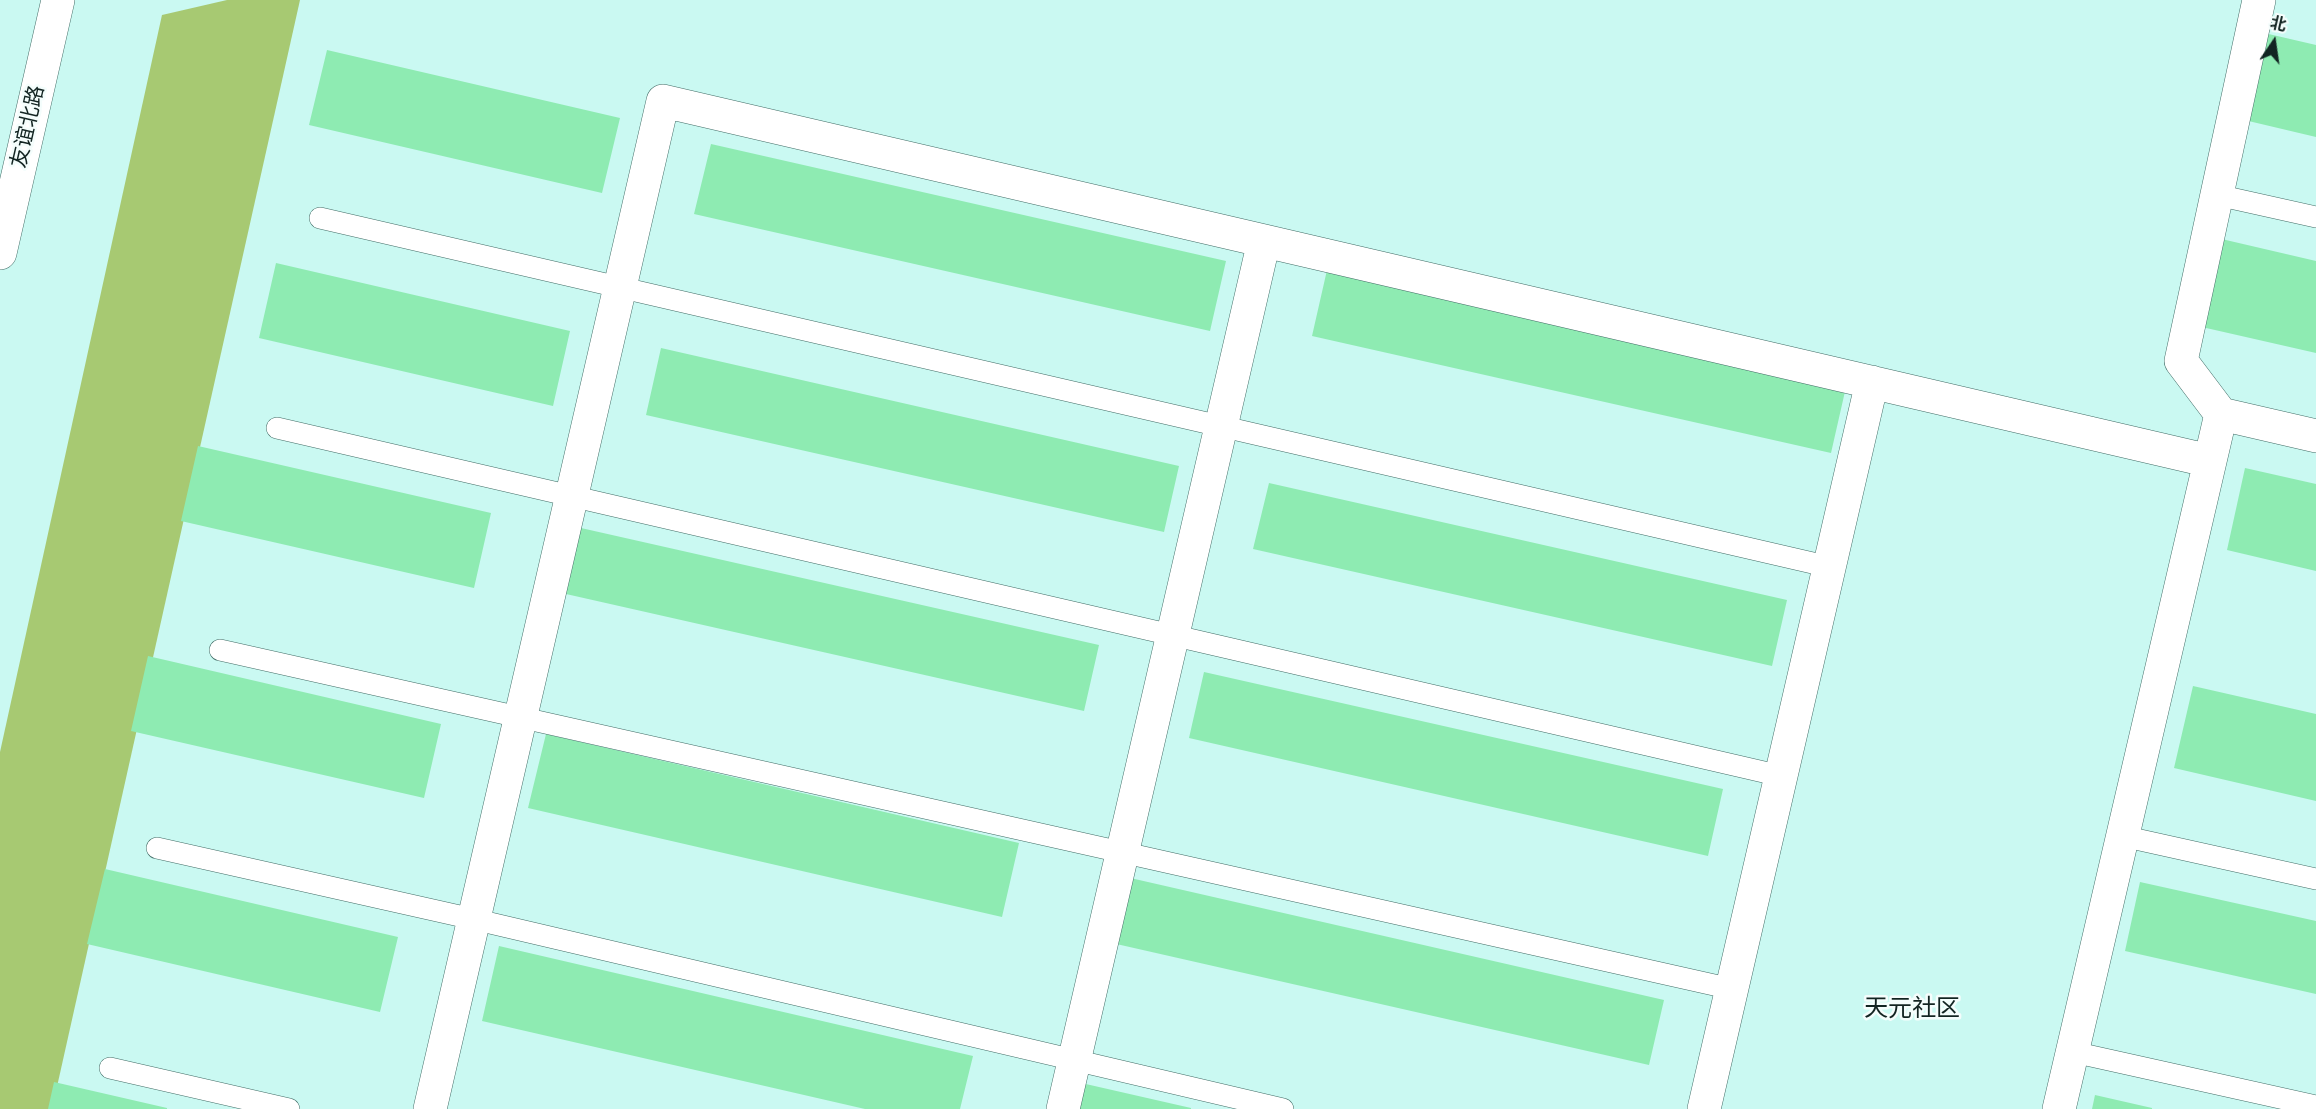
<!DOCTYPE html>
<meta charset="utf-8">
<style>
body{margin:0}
#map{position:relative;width:2316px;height:1109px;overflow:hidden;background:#caf9f2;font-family:Jost,"Noto Sans SC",sans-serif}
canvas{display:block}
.north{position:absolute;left:2244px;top:12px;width:60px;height:60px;-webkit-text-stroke:4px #f4fdfc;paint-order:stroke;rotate:13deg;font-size:16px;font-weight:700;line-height:24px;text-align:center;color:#122422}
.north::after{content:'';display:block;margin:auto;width:21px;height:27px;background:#122422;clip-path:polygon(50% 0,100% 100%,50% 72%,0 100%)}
</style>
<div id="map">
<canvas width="2316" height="1109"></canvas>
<div class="north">北</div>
</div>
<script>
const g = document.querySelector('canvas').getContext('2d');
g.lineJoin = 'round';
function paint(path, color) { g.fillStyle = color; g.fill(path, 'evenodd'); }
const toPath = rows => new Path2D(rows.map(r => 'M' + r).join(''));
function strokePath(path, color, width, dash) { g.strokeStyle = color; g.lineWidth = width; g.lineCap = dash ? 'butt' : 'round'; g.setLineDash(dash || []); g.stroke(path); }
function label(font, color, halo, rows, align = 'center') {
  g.font = font + ' Jost,"Noto Sans SC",sans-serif'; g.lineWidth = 5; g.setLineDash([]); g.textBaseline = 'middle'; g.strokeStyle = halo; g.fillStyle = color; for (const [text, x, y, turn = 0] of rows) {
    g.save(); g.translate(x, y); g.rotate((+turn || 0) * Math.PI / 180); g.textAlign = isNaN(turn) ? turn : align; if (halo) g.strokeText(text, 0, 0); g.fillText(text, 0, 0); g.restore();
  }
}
paint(toPath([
 [227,0,300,0,52,1109,0,1109,0,752,162,15]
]), '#a7c972');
paint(toPath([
 [2260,32,2316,45,2316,137,2240,119],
 [327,50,620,118,602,193,309,125],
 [711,144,1226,261,1210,331,694,214],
 [2213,237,2316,261,2316,353,2193,325],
 [276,263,570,331,553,406,259,338],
 [1327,270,1846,387,1831,453,1312,336],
 [661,348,1179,466,1164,532,646,415],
 [198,446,491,513,474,588,181,521],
 [2245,468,2316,484,2316,571,2227,550],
 [1269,483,1787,600,1772,666,1253,549],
 [581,528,1099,645,1084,711,566,594],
 [148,656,441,724,424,798,131,731],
 [1204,672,1723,789,1708,856,1189,738],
 [2193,686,2316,714,2316,801,2174,768],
 [546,734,1019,843,1002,917,528,808],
 [105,869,398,937,380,1012,87,944],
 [1126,877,1664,1000,1649,1065,1112,943],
 [2140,882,2316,921,2316,994,2125,951],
 [499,946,973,1056,960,1109,865,1109,482,1021],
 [54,1082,167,1108,167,1109,48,1109],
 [1077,1082,1191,1108,1191,1109,1071,1109],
 [2095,1095,2152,1108,2152,1109,2092,1109]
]), '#8eebb2');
const lane = toPath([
 [2217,195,2316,217],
 [320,218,1830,567],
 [277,428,1781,776],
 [220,650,1732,989],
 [2122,836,2316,879],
 [157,848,473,919,1283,1109],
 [2073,1052,2316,1106],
 [110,1068,289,1109]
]);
const street = toPath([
 [2221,414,2181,361,2259,0],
 [430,1109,663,101,2210,461],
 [1063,1109,1264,241],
 [1704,1109,1872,382],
 [2059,1109,2221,414,2316,436]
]);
const primary = toPath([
 [0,253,58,0]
]);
strokePath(lane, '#436d67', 22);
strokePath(street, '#436d67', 34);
strokePath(primary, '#436d67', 34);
strokePath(lane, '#fff', 21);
strokePath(street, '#fff', 33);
strokePath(primary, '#fff', 33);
label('21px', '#122422', '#f4fdfc', [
 ["友谊北路",29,127,-77]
]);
label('24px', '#122422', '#f4fdfc', [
 ["天元社区",1912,1010]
]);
</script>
